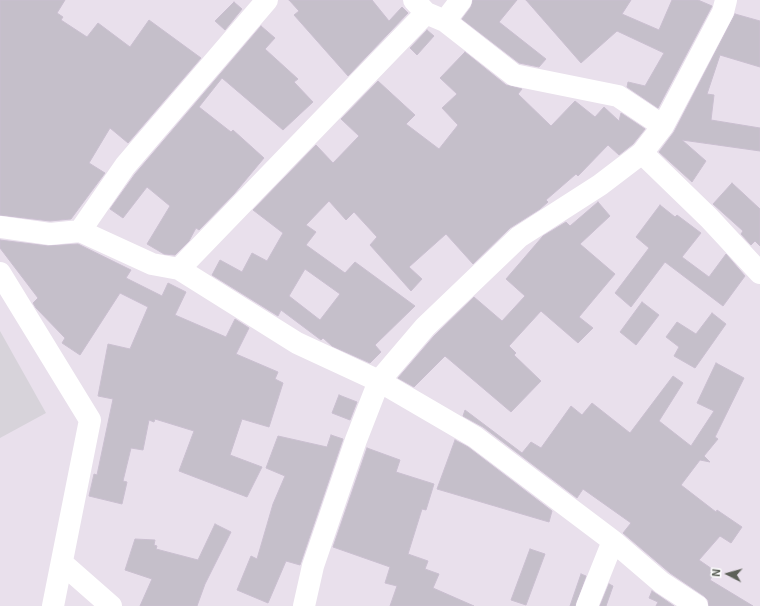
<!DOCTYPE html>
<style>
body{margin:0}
#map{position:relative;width:760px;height:606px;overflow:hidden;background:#e9e0ec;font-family:"Exo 2",sans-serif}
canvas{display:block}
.north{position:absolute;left:708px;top:554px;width:40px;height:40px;-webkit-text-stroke:3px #fff;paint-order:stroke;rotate:276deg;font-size:11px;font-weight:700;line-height:16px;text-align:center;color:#5d6159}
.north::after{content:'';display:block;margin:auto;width:14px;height:18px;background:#5d6159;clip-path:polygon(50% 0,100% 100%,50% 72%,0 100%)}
</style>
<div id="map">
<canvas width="760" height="606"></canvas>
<div class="north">N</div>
</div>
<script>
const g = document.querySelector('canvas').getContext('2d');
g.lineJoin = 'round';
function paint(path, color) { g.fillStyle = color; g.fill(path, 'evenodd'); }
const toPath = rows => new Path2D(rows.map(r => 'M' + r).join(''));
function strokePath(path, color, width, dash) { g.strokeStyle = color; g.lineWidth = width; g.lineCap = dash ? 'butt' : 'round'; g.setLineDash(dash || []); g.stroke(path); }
paint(toPath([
 [0,331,46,413,0,438]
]), '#d7d3da');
const building = toPath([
 [0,0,65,0,57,13,63,17,61,20,87,37,98,23,130,47,149,20,201,58,128,143,110,128,89,163,105,173,71,219,50,221,0,215,0,0],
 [289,0,372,0,389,21,402,7,408,13,348,76,294,15,299,11,289,0],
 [473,0,517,0,499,22,546,59,539,67,519,63,462,19,471,7,473,0],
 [526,0,631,0,622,14,659,30,672,0,698,0,712,6,658,108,627,87,628,82,645,86,664,53,617,31,581,63,526,0],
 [234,2,242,9,225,30,215,21,234,2],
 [735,14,760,21,760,67,720,55,707,94,714,95,711,120,760,128,760,151,682,140,706,161,692,182,659,152,674,132,735,14],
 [261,26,275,38,265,49,298,79,294,82,313,102,283,130,222,78,199,107,231,132,233,130,264,158,234,194,199,230,196,228,189,241,175,255,164,254,147,244,170,206,147,187,123,218,110,209,135,174,261,26],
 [427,30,434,36,417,55,410,48,427,30],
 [465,52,506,85,522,89,518,94,551,126,575,101,595,117,604,107,619,121,621,113,645,129,633,144,619,155,608,145,578,176,576,174,546,200,548,202,540,209,510,228,473,264,446,234,409,267,422,279,411,291,370,245,377,237,354,212,346,220,329,201,306,225,316,232,306,245,345,273,355,262,415,306,375,345,381,352,370,363,332,346,323,338,321,340,281,310,278,316,212,275,220,260,242,272,252,253,267,261,283,233,253,210,316,145,333,163,359,136,341,119,378,81,415,115,406,124,439,149,458,125,442,108,457,94,440,78,465,52],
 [305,269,340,294,320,320,289,296,305,269],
 [732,183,760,209,760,246,755,241,751,245,741,234,743,231,713,204,732,183],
 [598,202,610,216,580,244,615,274,579,317,593,328,578,343,541,311,509,346,516,353,514,355,541,381,511,412,445,356,414,387,398,378,434,336,474,297,502,321,525,296,506,279,543,236,566,222,570,226,598,202],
 [660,205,675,217,677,215,701,233,682,257,709,277,726,254,745,276,723,306,665,262,631,307,615,293,649,248,636,237,660,205],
 [0,240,48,246,78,244,131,270,126,278,162,296,168,283,186,292,175,315,226,337,235,319,249,328,236,354,278,372,275,379,283,383,269,427,242,419,230,455,262,467,247,497,179,471,194,431,155,419,154,422,149,420,143,450,131,448,123,481,127,482,122,504,89,496,94,474,97,475,113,399,98,396,108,344,130,349,148,307,120,293,80,355,62,343,65,338,36,308,33,303,38,298,0,248,0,240],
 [642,302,659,315,636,345,620,332,642,302],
 [712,313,726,324,695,368,674,356,679,347,666,337,677,322,696,334,712,313],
 [716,363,744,378,715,437,718,439,704,456,710,462,700,460,681,485,716,512,717,510,742,527,731,543,720,536,699,560,715,571,710,580,753,606,709,606,708,600,704,596,670,573,623,533,631,523,583,489,577,498,483,427,463,416,465,410,522,453,531,442,541,448,571,406,582,415,592,403,630,433,673,376,683,383,659,421,691,446,714,411,697,403,716,363],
 [339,395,357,402,350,420,332,413,339,395],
 [331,435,343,439,300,565,286,561,268,603,237,590,251,556,257,559,273,504,285,476,266,468,278,436,327,447,331,435],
 [455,440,468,447,552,511,549,522,437,489,455,440],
 [367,448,400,460,396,472,434,484,426,510,422,509,408,554,428,561,425,569,439,574,433,588,474,606,390,606,397,586,385,583,390,567,333,547,367,448],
 [215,524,231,532,205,584,197,606,140,606,152,579,125,570,135,539,155,540,154,545,157,546,156,549,198,560,215,524],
 [530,549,545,554,526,605,511,600,530,549],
 [581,574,586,576,575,606,570,606,581,574],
 [609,584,613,586,606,606,600,606,609,584],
 [652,591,655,593,674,606,656,606,658,602,649,598,652,591]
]);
paint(building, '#c5bfca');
strokePath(building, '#cabfd0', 1);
strokePath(toPath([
 [414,0,426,13,445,21,514,75,618,96,663,126],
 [445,21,461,0],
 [642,153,709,218,760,273],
 [0,227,50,234,80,231,152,264,179,269,297,343,379,381,475,437,613,541,662,583,697,606],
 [80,231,125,166,267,0],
 [179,269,426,13],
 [0,273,90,420,53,606],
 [62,563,111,606],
 [304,606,313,566,356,440,379,381,425,327,519,237,600,185,642,153,663,126,723,12,726,0],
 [587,606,613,541]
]), '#fff', 22);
</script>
